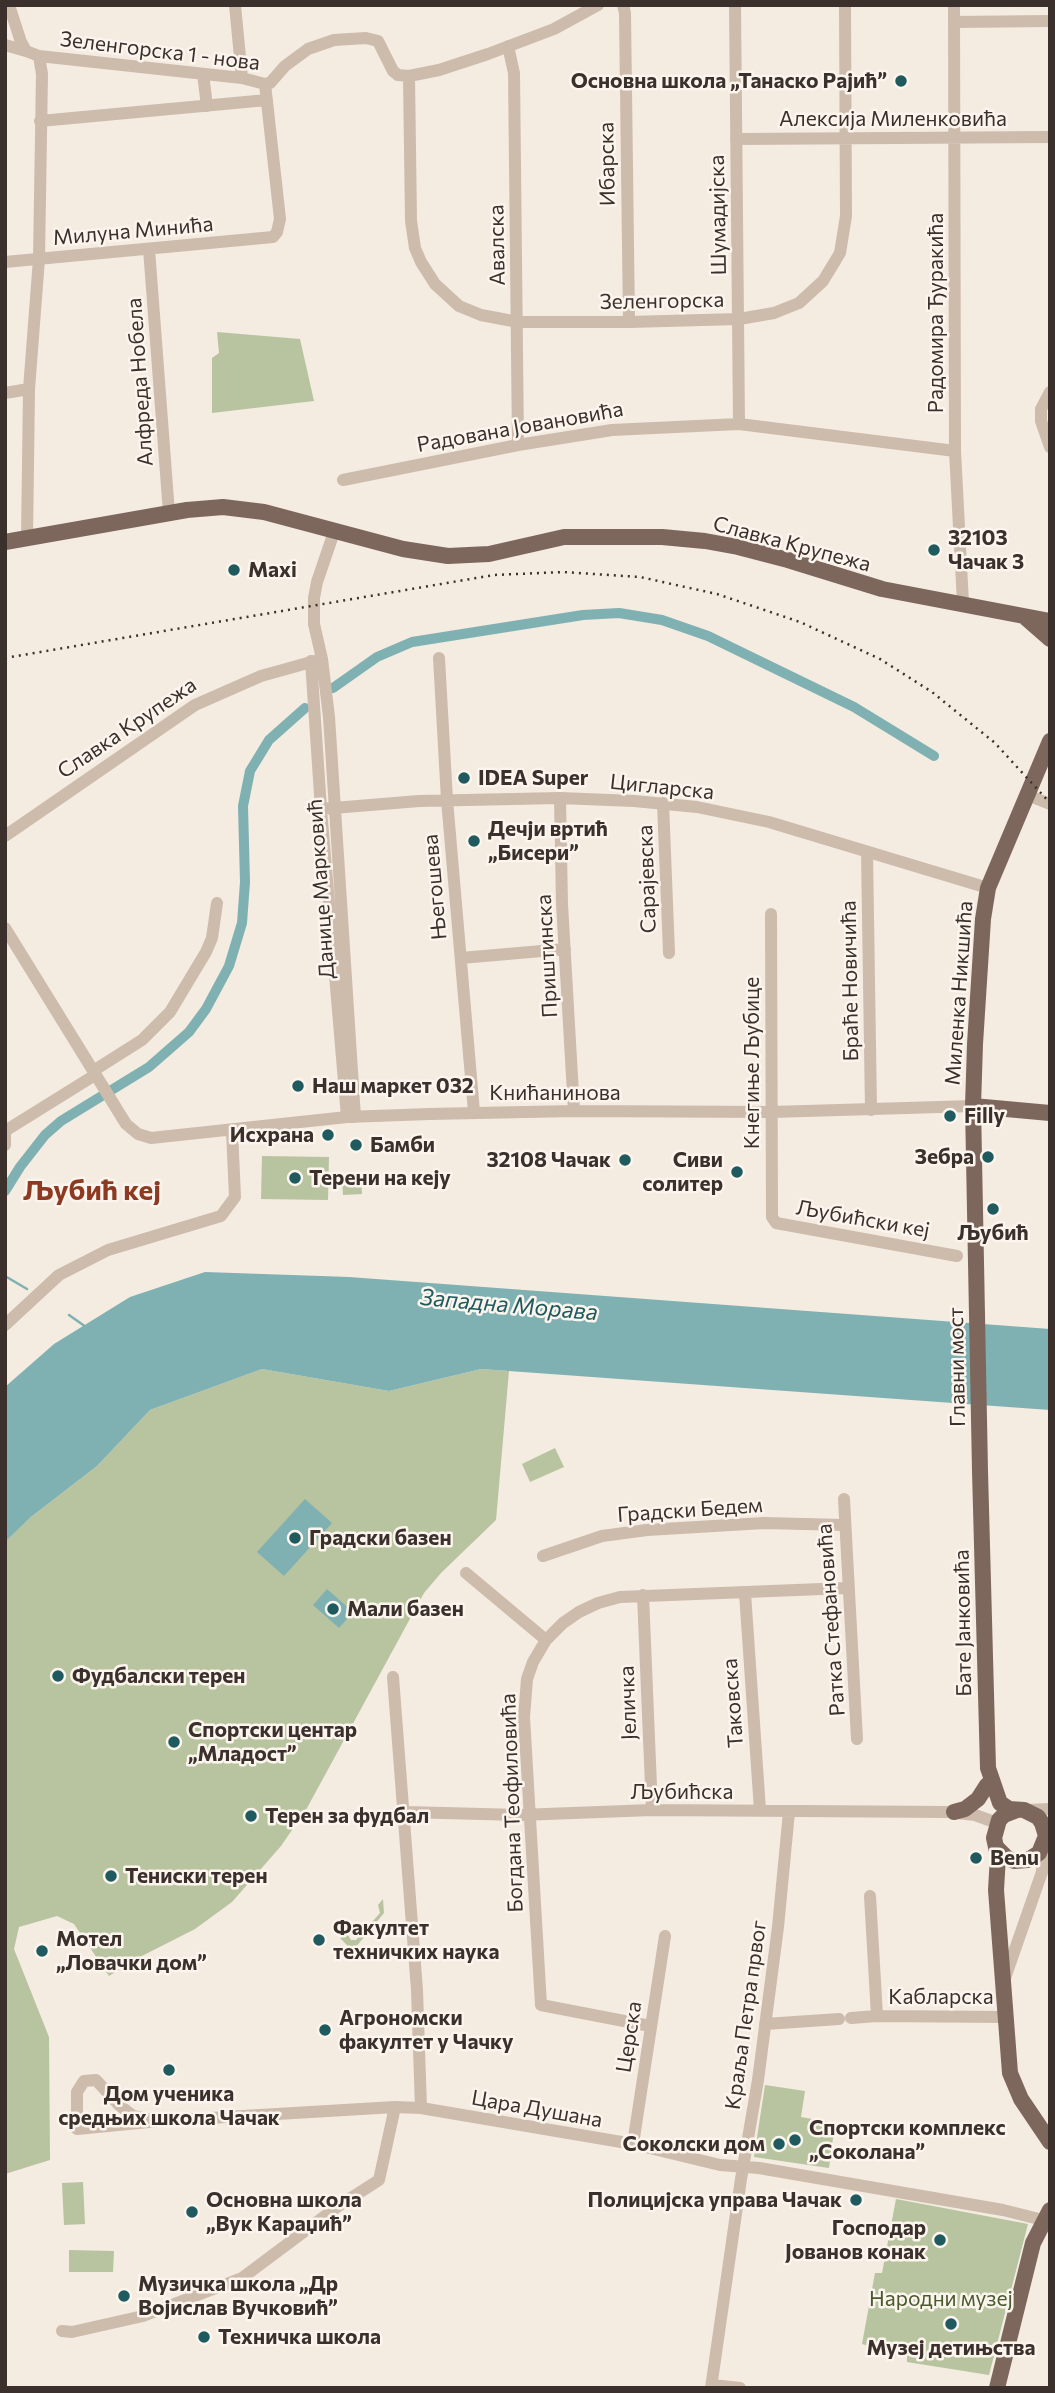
<!DOCTYPE html>
<meta charset="utf-8">
<style>
body{margin:0}
#map{position:relative;width:1055px;height:2393px;overflow:hidden;background:#f4ebe1;font-family:Commissioner,sans-serif}
canvas{display:block}
.frame{position:absolute;inset:0;border:7px solid #3b302b;pointer-events:none}
</style>
<div id="map">
<canvas width="1055" height="2393"></canvas>
<div class="frame"></div>
</div>
<script>
const g = document.querySelector('canvas').getContext('2d');
g.lineJoin = 'round';
function paint(path, color) { g.fillStyle = color; g.fill(path, 'evenodd'); }
const toPath = rows => new Path2D(rows.map(r => 'M' + r).join(''));
function strokePath(path, color, width, dash) { g.strokeStyle = color; g.lineWidth = width; g.lineCap = dash ? 'butt' : 'round'; g.setLineDash(dash || []); g.stroke(path); }
function label(font, color, halo, rows, align = 'center') {
  g.font = font + ' Commissioner,sans-serif'; g.lineWidth = 5; g.setLineDash([]); g.textBaseline = 'middle'; g.strokeStyle = halo; g.fillStyle = color; for (const [text, x, y, turn = 0] of rows) {
    g.save(); g.translate(x, y); g.rotate((+turn || 0) * Math.PI / 180); g.textAlign = isNaN(turn) ? turn : align; if (halo) g.strokeText(text, 0, 0); g.fillText(text, 0, 0); g.restore();
  }
}
paint(toPath([
 [217,332,300,339,314,401,212,413,212,358,219,353],
 [262,1156,329,1157,328,1200,261,1199],
 [361,1177,362,1194,343,1195,342,1178],
 [262,1369,389,1391,481,1369,509,1371,496,1520,441,1573,424,1593,307,1808,281,1846,232,1902,195,1929,136,1959,109,1976,74,1924,57,1916,19,1927,14,1949,49,2037,50,2160,5,2174,5,1542,31,1517,97,1466,150,1410],
 [555,1448,564,1467,530,1482,522,1464],
 [383,1899,384,1913,355,1948,350,1948,340,1938,343,1935,348,1935,351,1940,356,1940,380,1913,378,1905],
 [765,2085,805,2091,801,2117,835,2123,829,2168,754,2157],
 [83,2182,85,2224,64,2225,62,2183],
 [896,2199,1028,2224,989,2375,907,2362,907,2355,887,2357,875,2354,876,2348,862,2344,875,2273,882,2273],
 [69,2250,114,2251,113,2272,69,2272]
]), '#b8c4a0');
paint(toPath([
 [205,1272,349,1277,1050,1329,1050,1410,481,1369,389,1391,262,1369,150,1410,97,1466,31,1517,5,1542,5,1387,54,1344,130,1297],
 [305,1499,332,1523,284,1576,257,1552],
 [327,1589,353,1612,339,1628,313,1605]
]), '#7fb0b2');
strokePath(toPath([
 [5,1276,27,1289],
 [69,1315,86,1327]
]), '#7fb0b2', 2.5);
strokePath(toPath([
 [333,688,377,657,412,642,583,615,619,613,662,620,708,636,854,707,934,756],
 [5,1191,20,1167,45,1135,61,1121,149,1067,189,1032,206,1009,229,966,242,923,245,882,243,806,250,771,269,740,305,708]
]), '#7fb0b2', 10);
strokePath(toPath([
 [9,5,21,42,26,51,39,56,42,74,39,259,29,389,27,538],
 [235,5,242,78],
 [623,5,625,13,629,322],
 [735,5,739,424],
 [954,5,955,451,963,603],
 [954,22,1050,21],
 [5,45,26,51],
 [508,46,514,73,518,445],
 [39,56,242,78,265,84,270,83,285,66,308,49,334,40,366,38,378,41,393,71,398,75,409,76,439,70,488,54,554,29,598,5],
 [203,74,207,106],
 [409,76,411,221,415,248,421,262,435,284,459,306,481,315,518,322,629,322,739,319,774,313,799,303,823,281,840,253,846,216,845,5],
 [40,121,267,100],
 [736,139,1050,137],
 [149,249,169,513],
 [5,262,273,237,277,232,280,219,265,84],
 [1050,392,1041,409,1041,421,1050,447],
 [5,393,29,389],
 [343,480,518,445,612,430,739,424,955,451],
 [439,658,447,800,474,1112],
 [322,659,329,717,355,1117],
 [311,661,321,809,347,1117],
 [1027,795,1050,804],
 [560,798,562,904,574,1111],
 [663,803,669,953],
 [321,809,419,801,560,798,634,801,697,807,769,822,988,888],
 [5,836,195,705,261,676,322,659,314,624,314,598,317,582,334,532],
 [867,852,871,1110],
 [771,914,772,1217,776,1223,957,1256],
 [5,928,126,1124,138,1134,151,1138,347,1117,429,1114,574,1111,772,1112,973,1106],
 [461,958,565,949],
 [93,1071,142,1040,170,1012,206,952,212,938,217,903],
 [5,1131,95,1075],
 [5,1134,5,1145],
 [5,1325,59,1275,108,1250,221,1216,235,1197,232,1131],
 [844,1499,857,1739],
 [543,1556,602,1536,647,1530,764,1523,844,1525],
 [466,1573,546,1640],
 [745,1593,760,1810],
 [643,1595,652,1810],
 [393,1677,417,1990,421,2108],
 [1026,1810,1050,1809],
 [405,1812,520,1815,652,1810,948,1812,975,1815,997,1823],
 [870,1896,877,2016,1005,2017],
 [1005,1978,1042,1872,1042,1847],
 [851,2018,877,2016],
 [765,2024,839,2019],
 [650,2026,541,2005,524,1717,527,1679,533,1662,546,1640,563,1623,579,1612,598,1603,620,1597,847,1588],
 [159,2121,133,2116,119,2105,96,2080,84,2081,77,2092,77,2129,159,2121,395,2107,421,2108,633,2144,720,2165,759,2168,1003,2210,1043,2220],
 [633,2144,665,1936],
 [62,2331,72,2332,143,2316,242,2278,337,2207,379,2180,395,2107],
 [712,2385,740,2388],
 [711,2388,741,2179,758,2080,778,1927,789,1812]
]), '#cdbbac', 12);
strokePath(toPath([
 [5,542,187,510,223,507,264,512,403,549,448,556,489,554,564,537,662,537,705,541,738,547,788,560,882,589,1050,621],
 [1026,618,1050,639],
 [973,1106,1050,1113],
 [1017,1810,1004,1815,999,1820,994,1838,998,1856,996,1890,1010,2073,1021,2099,1050,2142],
 [954,1812,965,1809,978,1799,987,1785],
 [996,1847,1007,1858,1014,1861,1028,1860,1039,1853,1046,1836,1042,1823,1038,1817,1024,1810,1009,1809,1000,1803,988,1768,980,1471,973,1106,975,1044,983,919,988,888,1050,741],
 [997,2388,1033,2243,1050,2210]
]), '#7d675c', 16);
strokePath(toPath([
 [5,658,494,575,563,572,640,577,717,594,800,622,880,659,932,692,995,743,1050,803]
]), '#3b302b', 2.5, [2, 5]);
for (const [x, y, r, color] of [
 [901,81,7,"#1f5a5e"],
 [934,550,7,"#1f5a5e"],
 [234,570,7,"#1f5a5e"],
 [464,778,7,"#1f5a5e"],
 [474,841,7,"#1f5a5e"],
 [298,1086,7,"#1f5a5e"],
 [950,1116,7,"#1f5a5e"],
 [328,1135,7,"#1f5a5e"],
 [356,1145,7,"#1f5a5e"],
 [988,1157,7,"#1f5a5e"],
 [625,1160,7,"#1f5a5e"],
 [737,1172,7,"#1f5a5e"],
 [295,1178,7,"#1f5a5e"],
 [993,1209,7,"#1f5a5e"],
 [295,1538,7,"#1f5a5e"],
 [333,1609,7,"#1f5a5e"],
 [58,1676,7,"#1f5a5e"],
 [174,1742,7,"#1f5a5e"],
 [251,1816,7,"#1f5a5e"],
 [976,1858,7,"#1f5a5e"],
 [111,1876,7,"#1f5a5e"],
 [319,1940,7,"#1f5a5e"],
 [42,1951,7,"#1f5a5e"],
 [325,2030,7,"#1f5a5e"],
 [169,2070,7,"#1f5a5e"],
 [795,2140,7,"#1f5a5e"],
 [779,2144,7,"#1f5a5e"],
 [856,2200,7,"#1f5a5e"],
 [192,2212,7,"#1f5a5e"],
 [940,2240,7,"#1f5a5e"],
 [124,2296,7,"#1f5a5e"],
 [951,2324,7,"#1f5a5e"],
 [204,2337,7,"#1f5a5e"]
]) { const dot = new Path2D(); dot.arc(x, y, r, 0, 2 * Math.PI); g.fillStyle = color; g.fill(dot); strokePath(dot, '#fbf5ee', 2.5); }
label('21px', '#3b302b', '#fbf5ee', [
 ["Зеленгорска 1 - нова",160,51,7],
 ["Алексија Миленковића",893,119],
 ["Ибарска",607,164,-91],
 ["Шумадијска",718,215,-91],
 ["Милуна Минића",133,231,-5],
 ["Авалска",497,245,-91],
 ["Зеленгорска",662,301,-1],
 ["Радомира Ђуракића",936,313,-90],
 ["Алфреда Нобела",140,382,-94],
 ["Радована Јовановића",520,427,-10],
 ["Славка Крупежа",792,544,15],
 ["Славка Крупежа",127,728,-34],
 ["Цигларска",662,787,6],
 ["Сарајевска",647,879,-92],
 ["Његошева",435,887,-95],
 ["Данице Марковић",321,889,-94],
 ["Приштинска",547,956,-93],
 ["Браће Новичића",850,981,-91],
 ["Миленка Никшића",959,993,-86],
 ["Кнегиње Љубице",752,1063,-90],
 ["Книћанинова",555,1093],
 ["Љубићски кеј",863,1219,10],
 ["Главни мост",957,1367,-91],
 ["Градски Бедем",690,1510,-4],
 ["Ратка Стефановића",831,1620,-94],
 ["Бате Јанковића",963,1623,-91],
 ["Јеличка",628,1703,-92],
 ["Таковска",733,1703,-94],
 ["Љубићска",682,1792],
 ["Богдана Теофиловића",512,1803,-92],
 ["Кабларска",941,1997],
 ["Краља Петра првог",746,2015,-82],
 ["Церска",629,2037,-81],
 ["Цара Душана",537,2109,10]
]);
label('bold 21px', '#3b302b', '#fbf5ee', [
 ["Основна школа „Танаско Рајић”",887,81,"right"],
 ["32103",948,538],
 ["Чачак 3",948,562],
 ["Maxi",248,570],
 ["IDEA Super",478,778],
 ["Дечји вртић",488,829],
 ["„Бисери”",488,853],
 ["Наш маркет 032",312,1086],
 ["Filly",964,1116],
 ["Исхрана",314,1135,"right"],
 ["Бамби",370,1145],
 ["Зебра",974,1157,"right"],
 ["32108 Чачак",611,1160,"right"],
 ["Сиви",723,1160,"right"],
 ["солитер",723,1184,"right"],
 ["Терени на кеју",309,1178],
 ["Љубић",993,1233,"center"],
 ["Градски базен",309,1538],
 ["Мали базен",347,1609],
 ["Фудбалски терен",72,1676],
 ["Спортски центар",188,1730],
 ["„Младост”",188,1754],
 ["Терен за фудбал",265,1816],
 ["Benu",990,1858],
 ["Тениски терен",125,1876],
 ["Факултет",333,1928],
 ["техничких наука",333,1952],
 ["Мотел",56,1939],
 ["„Ловачки дом”",56,1963],
 ["Агрономски",339,2018],
 ["факултет у Чачку",339,2042],
 ["Дом ученика",169,2094,"center"],
 ["средњих школа Чачак",169,2118,"center"],
 ["Спортски комплекс",809,2128],
 ["„Соколана”",809,2152],
 ["Соколски дом",765,2144,"right"],
 ["Основна школа",206,2200],
 ["„Вук Караџић”",206,2224],
 ["Полицијска управа Чачак",842,2200,"right"],
 ["Господар",926,2228,"right"],
 ["Јованов конак",926,2252,"right"],
 ["Музичка школа „Др",138,2284],
 ["Војислав Вучковић”",138,2308],
 ["Техничка школа",218,2337],
 ["Музеј детињства",951,2348,"center"]
], 'left');
label('21px', '#4a5a2e', '#fbf5ee', [
 ["Народни музеј",941,2299]
]);
label('italic 23px', '#1f5a5e', '#fbf5ee', [
 ["Западна Морава",509,1305,5]
]);
label('bold 28px', '#8c3b22', '#fbf5ee', [
 ["Љубић кеј",92,1191]
]);
</script>
